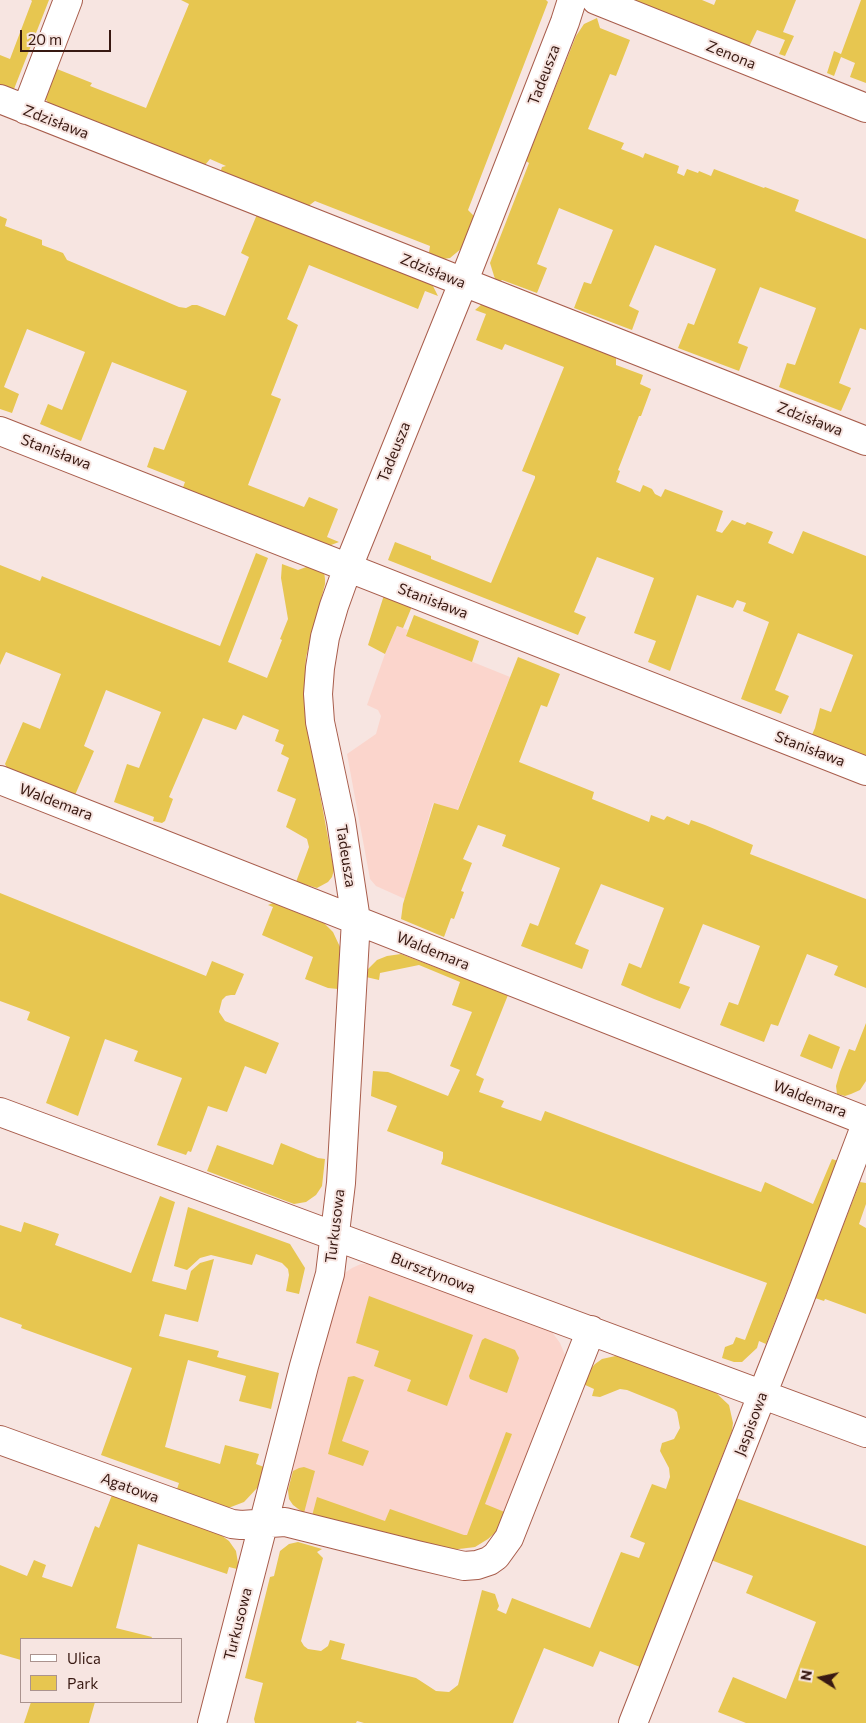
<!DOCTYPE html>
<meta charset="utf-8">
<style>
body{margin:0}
#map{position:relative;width:866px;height:1723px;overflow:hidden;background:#f7e5e1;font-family:Commissioner,sans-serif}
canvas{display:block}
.legend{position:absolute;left:20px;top:1638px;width:162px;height:65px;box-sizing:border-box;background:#f7e5e1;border:1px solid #ab938e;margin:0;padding:6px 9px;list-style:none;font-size:15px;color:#381912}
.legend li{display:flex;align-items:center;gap:10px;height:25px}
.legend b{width:25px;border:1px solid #ab938e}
.north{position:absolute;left:796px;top:1653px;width:50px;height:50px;-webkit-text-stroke:4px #f7e5e1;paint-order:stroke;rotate:280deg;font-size:14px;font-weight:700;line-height:20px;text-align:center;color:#381912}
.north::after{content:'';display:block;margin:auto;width:18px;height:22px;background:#381912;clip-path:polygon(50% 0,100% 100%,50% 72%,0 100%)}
.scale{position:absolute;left:20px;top:30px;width:91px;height:22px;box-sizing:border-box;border:2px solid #381912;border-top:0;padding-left:6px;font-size:15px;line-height:18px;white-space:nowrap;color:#381912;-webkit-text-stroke:4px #f7e5e1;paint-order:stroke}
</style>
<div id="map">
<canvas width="866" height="1723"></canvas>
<ul class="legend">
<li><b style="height:6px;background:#fff"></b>Ulica</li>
<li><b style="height:14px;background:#e7c650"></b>Park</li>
</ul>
<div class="north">N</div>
<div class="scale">20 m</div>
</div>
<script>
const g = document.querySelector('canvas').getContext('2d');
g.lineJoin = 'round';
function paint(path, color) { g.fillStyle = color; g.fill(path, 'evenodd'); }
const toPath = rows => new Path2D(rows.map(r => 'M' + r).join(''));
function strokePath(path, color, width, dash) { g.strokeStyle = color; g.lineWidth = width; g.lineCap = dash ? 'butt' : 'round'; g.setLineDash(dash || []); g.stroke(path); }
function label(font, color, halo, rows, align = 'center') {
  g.font = font + ' Commissioner,sans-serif'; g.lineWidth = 4; g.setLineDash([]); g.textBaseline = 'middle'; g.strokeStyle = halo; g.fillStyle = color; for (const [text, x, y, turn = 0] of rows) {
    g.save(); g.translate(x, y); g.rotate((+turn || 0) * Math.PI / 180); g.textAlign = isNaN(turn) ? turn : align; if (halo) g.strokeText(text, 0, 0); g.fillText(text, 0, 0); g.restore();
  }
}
paint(toPath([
 [397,626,408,630,406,635,510,677,457,811,433,803,405,899,376,886,370,879,347,754,376,734,381,716,378,710,367,705,385,654],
 [361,1264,370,1264,545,1328,552,1332,560,1343,565,1355,564,1361,504,1519,492,1535,475,1547,462,1549,312,1516,298,1510,289,1499,288,1490,343,1274,352,1268]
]), '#fbd5cc');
paint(toPath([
 [31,0,49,0,14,89,0,89,0,55,10,59,32,1],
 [181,0,546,0,548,2,468,210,474,216,462,248,450,258,436,260,428,259,430,246,315,201,303,210,220,173,222,167,226,166,210,159,205,165,51,107,45,98,52,67,92,83,90,86,146,108,189,4],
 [619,0,702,0,714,5,716,0,796,0,783,32,794,36,785,56,779,54,785,40,757,30,747,51],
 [861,0,866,0,866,83,850,77,855,63,841,57,834,76,827,73,834,51,841,54],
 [597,18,600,28,630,40,616,76,610,74,588,129,624,143,621,149,639,156,643,158,645,153,679,166,677,173,684,176,687,169,698,173,699,171,711,176,714,169,764,188,765,187,799,200,795,211,866,239,866,330,860,328,839,383,851,388,841,411,779,387,787,363,795,365,816,308,760,287,738,343,748,347,739,371,678,348,688,323,694,325,716,269,655,245,629,306,639,311,632,330,574,308,584,282,591,284,613,230,559,208,537,264,547,268,537,293,502,280,498,283,495,279,490,263,529,163,526,161,576,36,584,24],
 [258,212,432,284,438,296,425,291,418,309,309,265,287,319,298,325,271,395,281,399,248,485,304,507,309,497,338,509,327,537,339,542,331,545,324,547,181,493,185,482,147,467,154,447,164,450,187,391,112,362,81,441,59,432,40,424,48,404,62,410,85,352,27,329,4,387,19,394,12,413,0,409,0,216,7,219,5,226,42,240,42,245,63,253,67,260,179,307,186,308,192,305,197,305,225,316,249,257,241,253],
 [482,304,495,307,616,357,616,365,643,375,640,384,651,389,641,416,639,416,618,470,620,471,616,482,640,492,643,485,652,489,655,494,661,497,665,489,723,511,716,531,722,533,732,520,745,525,747,522,773,532,768,543,793,554,803,531,866,556,866,761,810,739,815,728,820,708,831,712,853,655,798,633,775,690,789,696,781,714,741,699,769,622,743,611,746,603,737,600,733,608,697,595,670,671,648,662,656,641,634,633,654,578,597,557,574,612,586,617,578,635,388,560,395,542,431,556,431,559,491,583,535,478,535,476,522,471,564,367,505,344,502,350,476,340,486,314,475,310],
 [256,553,268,558,228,662,267,678,282,640,280,639,288,619,281,578,282,564,298,570,312,565,324,571,325,579,325,584,306,657,305,678,304,703,306,719,334,870,332,877,328,882,317,888,296,882,309,847,307,839,286,827,296,799,277,791,289,758,281,754,284,745,275,741,279,730,243,715,236,730,203,718,169,797,173,799,165,821,162,823,153,821,154,817,114,802,127,764,139,768,161,712,106,690,84,746,94,751,75,795,7,768,5,764,23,722,40,729,61,674,6,652,0,665,0,565,40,581,42,576,44,577,220,646],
 [385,592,413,604,403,628,397,626,385,654,368,645],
 [414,615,479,641,472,662,406,636],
 [518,657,560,674,547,707,541,705,519,762,594,792,592,799,649,822,651,815,664,820,667,816,689,825,691,820,705,825,753,845,750,854,866,899,866,988,834,975,838,966,807,954,778,1026,771,1024,764,1042,720,1025,729,1002,738,1005,760,946,703,924,679,983,690,987,680,1009,654,999,621,985,629,963,641,968,664,908,601,884,575,944,589,950,582,969,521,946,530,923,538,926,560,868,502,846,506,835,478,825,463,859,472,863,461,891,464,892,454,919,451,918,444,937,401,919,403,904,434,803,458,810],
 [0,893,206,976,212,961,244,974,235,995,231,995,226,996,222,1000,219,1012,225,1021,279,1043,266,1074,245,1066,227,1112,208,1106,191,1152,188,1151,186,1155,157,1145,182,1078,134,1061,138,1051,105,1039,78,1116,46,1103,70,1037,27,1020,30,1012,0,1001],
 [273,903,324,923,333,932,340,947,338,989,328,988,305,979,313,957,262,935,273,907,268,905],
 [401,954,508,995,476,1075,484,1079,479,1092,504,1101,501,1107,541,1121,545,1111,761,1192,765,1182,813,1204,832,1159,838,1161,766,1344,759,1341,757,1348,742,1362,734,1362,722,1358,725,1347,733,1344,736,1337,745,1340,767,1283,441,1164,443,1158,443,1152,387,1131,397,1106,371,1096,373,1071,388,1072,448,1096,460,1070,450,1066,472,1012,452,1005,460,982,419,965,380,973,379,980,366,977,368,969,377,960,387,956],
 [866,1023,866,1081,860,1090,851,1094,845,1096,837,1094,836,1086,840,1072,849,1049,855,1051],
 [809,1034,840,1047,832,1069,800,1056],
 [281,1143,318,1158,325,1159,322,1186,316,1195,306,1202,294,1204,207,1171,217,1145,273,1165],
 [860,1182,866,1183,866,1204,859,1224,866,1228,866,1314,825,1299,824,1301,815,1298],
 [160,1196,175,1202,152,1281,186,1290,191,1271,200,1263,214,1259,198,1322,165,1314,159,1336,219,1351,217,1357,279,1373,271,1409,239,1401,246,1376,188,1360,165,1447,220,1464,225,1445,259,1454,256,1464,264,1467,259,1486,244,1502,231,1507,222,1507,176,1492,179,1483,101,1455,132,1368,21,1328,22,1325,0,1317,0,1225,21,1232,24,1222,59,1234,55,1245,131,1273],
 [188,1207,290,1244,305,1268,299,1294,286,1291,289,1275,288,1269,282,1263,256,1254,252,1265,211,1255,200,1258,187,1270,174,1266],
 [369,1296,473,1335,447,1406,407,1391,411,1380,374,1366,379,1351,356,1343],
 [485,1338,515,1350,519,1358,507,1393,470,1379,469,1376,482,1340],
 [620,1355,714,1391,729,1405,733,1423,732,1431,640,1667,600,1651,593,1667,544,1648,513,1723,364,1723,357,1721,356,1723,255,1723,254,1719,263,1683,245,1678,270,1577,274,1576,280,1551,289,1544,298,1542,322,1549,317,1552,323,1558,301,1641,304,1646,308,1649,321,1651,328,1646,330,1640,345,1644,341,1659,416,1678,436,1691,449,1692,458,1685,482,1590,495,1594,499,1606,497,1610,506,1614,512,1598,590,1628,621,1552,639,1558,645,1543,630,1537,652,1484,666,1489,670,1477,669,1468,660,1451,662,1443,674,1439,680,1428,677,1412,674,1409,627,1390,620,1389,600,1397,592,1396,594,1389,583,1384,588,1372,595,1364,602,1359],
 [354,1376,364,1380,342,1441,369,1451,363,1466,328,1454,348,1377],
 [506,1432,512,1434,485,1504,507,1513,498,1530,488,1539,475,1547,450,1550,312,1516,317,1497,385,1521,390,1509,464,1535,467,1535],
 [304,1467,315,1471,304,1513,293,1505,289,1499,288,1490,293,1471,299,1468],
 [112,1495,221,1535,229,1541,236,1551,238,1563,237,1569,229,1567,227,1574,138,1544,116,1628,152,1637,151,1639,21,1639,21,1660,0,1654,0,1565,27,1576,34,1560,46,1565,42,1577,72,1587,95,1526,99,1528],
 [736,1498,866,1546,866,1723,746,1723,718,1712,733,1677,786,1699,816,1622,746,1593,753,1576,711,1560],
 [31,1702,95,1702,89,1723,24,1723]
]), '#e7c650');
const minor = toPath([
 [596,0,866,108],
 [0,99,866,441],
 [26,110,68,0],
 [0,431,866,771],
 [0,780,866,1121],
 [0,1112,866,1433],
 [0,1440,232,1524,241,1525,285,1522,417,1555,464,1566,477,1565,489,1561,496,1556,509,1538,591,1330],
 [212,1723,304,1366,330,1274,341,1183,356,920,341,821,320,722,318,694,320,668,325,637,334,606,348,567,463,283,565,22,572,0],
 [633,1723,799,1301,866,1124]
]);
strokePath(minor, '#a85d4c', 30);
strokePath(minor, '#fff', 28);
label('15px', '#381912', '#f7e5e1', [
 ["Zenona",731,55,22],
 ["Tadeusza",544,75,-69],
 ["Zdzisława",56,122,21],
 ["Zdzisława",433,271,22],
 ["Zdzisława",810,419,21],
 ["Stanisława",56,452,21],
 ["Tadeusza",394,452,-68],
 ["Stanisława",433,601,21],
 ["Stanisława",810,749,21],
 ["Waldemara",56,802,21],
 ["Tadeusza",346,856,81],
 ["Waldemara",433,951,22],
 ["Waldemara",810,1099,21],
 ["Turkusowa",335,1226,-83],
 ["Bursztynowa",433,1273,21],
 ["Jaspisowa",751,1424,-69],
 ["Agatowa",130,1488,20],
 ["Turkusowa",238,1624,-76]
]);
</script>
